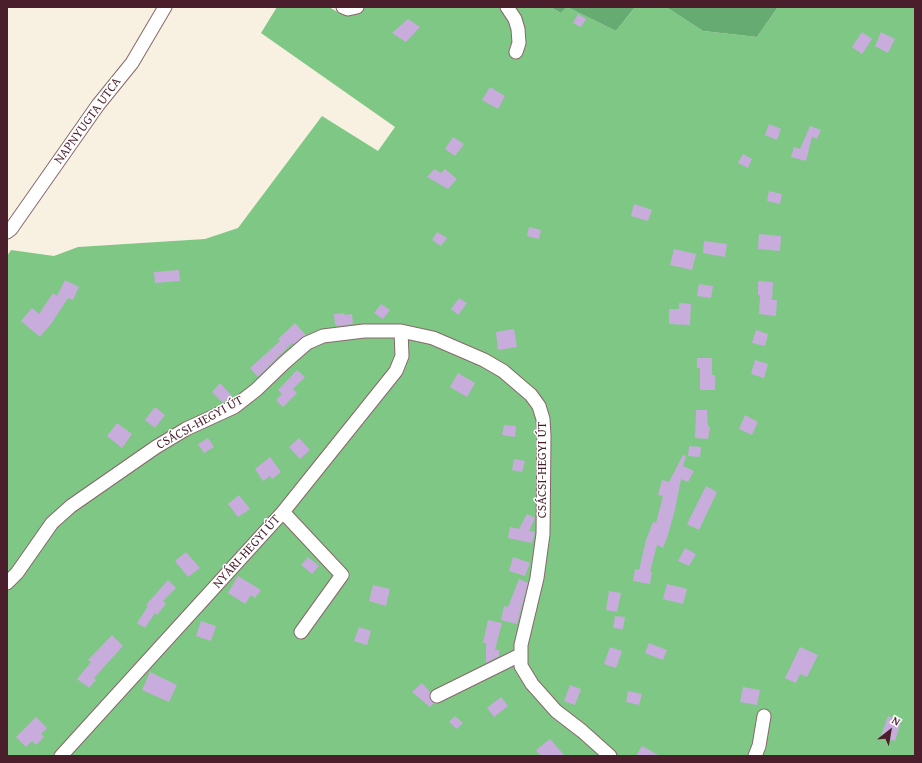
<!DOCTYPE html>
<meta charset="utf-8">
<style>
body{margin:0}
#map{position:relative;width:922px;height:763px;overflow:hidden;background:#f8f0e1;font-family:"Gentium Book Plus",serif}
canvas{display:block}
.frame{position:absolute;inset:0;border:8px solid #4a1f2b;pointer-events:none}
.north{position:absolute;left:870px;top:711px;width:40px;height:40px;-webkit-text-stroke:3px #fff;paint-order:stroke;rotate:31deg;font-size:11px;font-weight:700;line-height:16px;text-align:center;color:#4a1f2b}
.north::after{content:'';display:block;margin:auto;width:14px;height:18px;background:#4a1f2b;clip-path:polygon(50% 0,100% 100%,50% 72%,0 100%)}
</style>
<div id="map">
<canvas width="922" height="763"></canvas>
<div class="frame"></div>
<div class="north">N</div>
</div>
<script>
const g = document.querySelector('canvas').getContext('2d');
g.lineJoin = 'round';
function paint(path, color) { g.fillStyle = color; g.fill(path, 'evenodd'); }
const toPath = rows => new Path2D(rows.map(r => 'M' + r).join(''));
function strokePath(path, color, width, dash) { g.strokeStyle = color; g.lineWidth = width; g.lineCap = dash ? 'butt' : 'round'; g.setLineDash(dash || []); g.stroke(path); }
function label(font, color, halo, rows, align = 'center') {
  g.font = font + ' "Gentium Book Plus",serif'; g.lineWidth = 3; g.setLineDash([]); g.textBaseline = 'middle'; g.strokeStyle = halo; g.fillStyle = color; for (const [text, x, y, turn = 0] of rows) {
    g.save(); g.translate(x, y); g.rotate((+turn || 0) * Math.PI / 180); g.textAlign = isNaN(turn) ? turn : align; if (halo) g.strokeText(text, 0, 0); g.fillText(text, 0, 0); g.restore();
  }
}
paint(toPath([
 [277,7,329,7,343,15,343,7,550,7,561,13,567,7,616,31,635,7,666,7,703,31,757,37,778,7,915,7,915,756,7,756,7,256,11,250,54,256,78,247,205,239,238,228,322,116,378,151,395,127,261,33]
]), '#7ec784');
paint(toPath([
 [550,7,635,7,616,31,567,7,561,13],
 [666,7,778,7,757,37,703,31]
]), '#66ac72');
paint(toPath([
 [578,14,586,19,581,27,573,23],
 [408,19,420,27,406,42,392,33],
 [862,32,872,39,862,54,852,47],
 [881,32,895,39,888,53,875,46],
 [490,87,505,96,498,109,482,100],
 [769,124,781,129,777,140,765,135],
 [810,126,821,130,817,139,812,137,806,161,791,157,794,147,800,149],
 [453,137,464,144,455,156,445,149],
 [743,154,752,159,748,168,738,163],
 [434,169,441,173,445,169,457,179,448,189,427,177],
 [769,191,782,194,780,204,767,201],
 [634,204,652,210,648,221,631,216],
 [529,227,541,230,539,239,527,236],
 [437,232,447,238,441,246,432,240],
 [759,234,781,236,780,251,758,249],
 [704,241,727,244,725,257,703,253],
 [674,249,696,254,692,270,670,265],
 [179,270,180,281,155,283,154,272],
 [65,280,79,287,73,300,68,298,51,324,40,337,21,321,32,308,39,314,53,293,57,296],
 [758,281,773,282,772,300,777,300,776,316,759,314,760,295,758,295],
 [699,284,713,286,711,298,697,296],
 [459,298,467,303,458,315,451,309],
 [679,303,691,304,690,325,669,324,669,309,679,309],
 [381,304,390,310,383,319,374,313],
 [345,313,344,315,352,314,353,324,337,326,335,324,334,314],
 [295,323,306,335,294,344,292,343,258,377,250,368,280,341,278,339],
 [514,329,517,347,498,350,496,332],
 [756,330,768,334,765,346,752,343],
 [697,358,712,358,712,375,715,375,715,390,700,390,700,368,697,368],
 [755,360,768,364,764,378,751,374],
 [297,370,305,377,293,389,297,393,283,407,276,400,282,394,278,390],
 [458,373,475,383,467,397,450,387],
 [220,383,232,396,223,403,212,392],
 [155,407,165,415,155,428,145,420],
 [696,410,707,410,708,426,710,427,708,439,695,438],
 [745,415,758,422,752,435,739,429],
 [117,423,132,434,122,448,107,436],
 [504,425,516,426,515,437,502,435],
 [208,438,214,447,204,453,198,444],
 [299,438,310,450,300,459,289,447],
 [689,446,701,447,700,457,688,456],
 [683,455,686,456,683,466,694,471,688,482,681,479,675,510,667,538,663,548,657,545,650,572,652,572,650,584,633,581,635,569,639,570,646,540,653,522,656,523,663,496,658,495,662,480,669,482],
 [270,457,281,472,272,479,270,476,263,481,255,469],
 [514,459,525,461,522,472,512,470],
 [706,486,717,492,699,530,687,524],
 [239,495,250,509,238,517,228,504],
 [527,514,535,518,529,531,535,532,532,543,508,538,510,527,519,529],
 [685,548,696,554,689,566,678,561],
 [186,552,200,568,188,577,175,561],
 [308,557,319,566,312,574,301,565],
 [513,557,530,563,525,576,509,571],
 [238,576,261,590,255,598,251,595,245,604,228,593],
 [519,579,528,583,517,624,501,620,504,606,508,607],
 [168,580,176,588,163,601,166,604,157,615,155,613,145,628,137,623,148,606,146,605],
 [667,584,687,589,683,604,663,599],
 [373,585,390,589,386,606,369,601],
 [609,591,621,593,617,612,606,610],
 [615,616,625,617,623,629,613,628],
 [488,620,502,623,495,650,499,650,499,656,486,663,486,643,483,643],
 [201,621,216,626,211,641,196,636],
 [359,627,371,631,367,645,354,641],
 [112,635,123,646,94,678,96,680,89,688,77,679,91,662,88,660],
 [649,643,667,650,663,660,645,653],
 [610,647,622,651,616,668,604,664],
 [800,647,818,655,807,677,800,674,796,683,785,678],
 [150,672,177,685,169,702,142,690],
 [422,683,430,692,430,699,434,703,430,707,412,692],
 [570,685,581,689,575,705,564,701],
 [743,687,760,690,757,705,740,702],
 [628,691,642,694,639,705,626,702],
 [501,697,508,706,494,717,487,708],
 [455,716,463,723,457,729,449,722],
 [888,716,901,721,895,741,881,736],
 [36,717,47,728,41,734,44,737,36,745,32,741,26,747,16,737],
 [550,739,565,756,541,756,536,750],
 [642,746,660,756,636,756]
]), '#c8addc');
const minor = toPath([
 [343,7,348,9,357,7],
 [507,7,515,19,518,29,519,43,516,52],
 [7,232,11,229,98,105,132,63,165,7],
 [283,512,342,575,301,632],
 [7,583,17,573,52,523,71,506,156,447,186,429,234,407,256,390,284,363,307,343,323,336,364,331,401,331,433,338,484,360,503,371,531,395,539,406,543,419,544,436,543,534,537,578,521,645,521,666,532,684,556,711,582,731,610,756],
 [437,696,520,655],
 [61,756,283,512,396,371,402,356,401,331],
 [755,756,759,746,764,716]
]);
strokePath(minor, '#87686b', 15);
strokePath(minor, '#fff', 13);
label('13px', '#4a1f2b', '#fff', [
 ["NAPNYUGTA UTCA",88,121,-54],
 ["CSÁCSI-HEGYI ÚT",200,423,-29],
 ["CSÁCSI-HEGYI ÚT",543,470,-90],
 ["NYÁRI-HEGYI ÚT",247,552,-48]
]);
</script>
